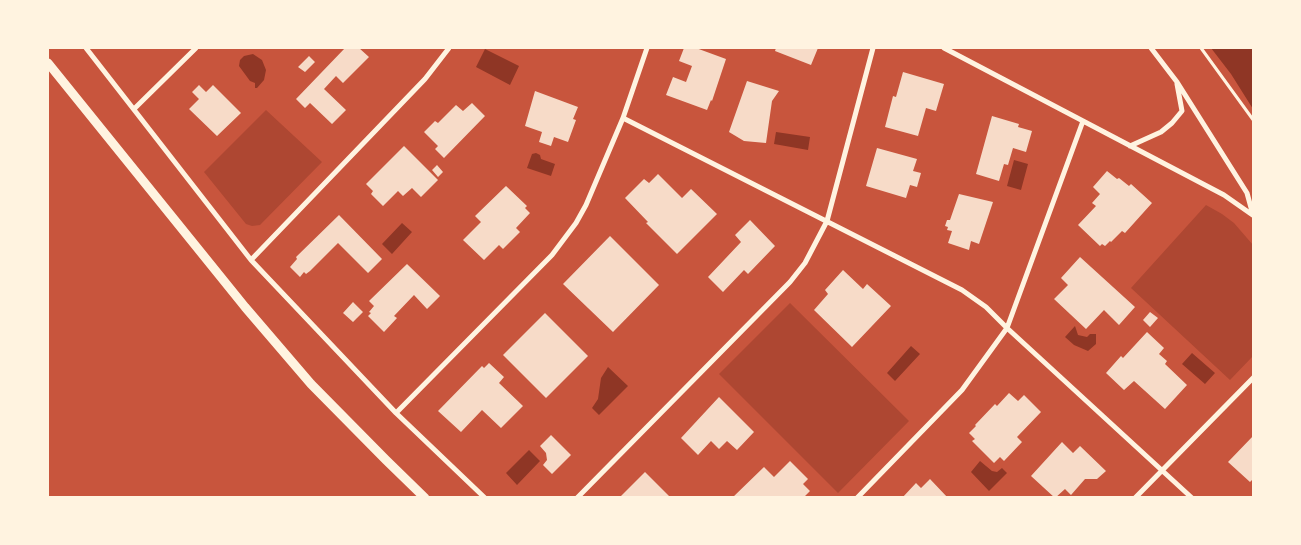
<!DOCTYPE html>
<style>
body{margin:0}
#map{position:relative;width:1301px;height:545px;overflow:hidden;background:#c8553d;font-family:Inter,sans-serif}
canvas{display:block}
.frame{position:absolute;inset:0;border:49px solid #fff3e0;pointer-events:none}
</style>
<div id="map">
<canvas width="1301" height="545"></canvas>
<div class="frame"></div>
</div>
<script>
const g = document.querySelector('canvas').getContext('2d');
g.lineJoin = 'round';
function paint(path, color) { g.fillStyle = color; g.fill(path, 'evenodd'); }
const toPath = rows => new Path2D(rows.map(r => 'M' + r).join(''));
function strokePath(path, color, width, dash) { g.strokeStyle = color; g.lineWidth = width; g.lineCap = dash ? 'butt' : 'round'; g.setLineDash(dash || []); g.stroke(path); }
paint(toPath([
 [266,110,322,162,260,225,252,226,246,224,204,172],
 [1206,205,1222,214,1234,223,1253,245,1253,356,1230,380,1131,288],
 [790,303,909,421,838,493,719,374]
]), '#ae4732');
paint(toPath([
 [1211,48,1253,48,1253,109,1231,74],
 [485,49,519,66,510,85,476,67],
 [253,54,262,60,266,70,264,80,257,88,255,88,255,83,250,81,239,66,240,60,244,56],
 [776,132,810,137,808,150,774,144],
 [536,153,540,155,541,159,555,164,551,176,527,168,532,154],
 [1014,160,1028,164,1021,190,1007,186],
 [402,223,412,232,392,254,382,244],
 [1075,326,1078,335,1087,337,1090,334,1096,334,1096,344,1088,351,1074,345,1065,337],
 [911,346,920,354,895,381,887,373],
 [1192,353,1215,373,1205,384,1182,364],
 [608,367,628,386,599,415,592,408,598,399,601,378],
 [529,450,540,461,517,485,506,473],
 [980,461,992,471,997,472,1002,468,1007,473,989,491,971,472]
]), '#8f3625');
paint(toPath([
 [345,48,359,48,369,57,343,83,336,76,324,89,346,110,332,124,310,103,305,108,296,99],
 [684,48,696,48,726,59,712,101,711,100,707,110,666,95,673,77,686,82,692,66,679,61],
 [776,48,818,48,811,65,775,51],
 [309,56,315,62,305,72,298,67],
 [903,72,944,84,936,111,926,108,918,136,885,127,893,96,896,97],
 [747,81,779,91,772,101,766,143,744,141,729,132],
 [199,85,206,92,213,85,241,113,217,136,189,109,199,99,192,92],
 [535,91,578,107,573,119,576,120,568,142,554,137,551,146,539,142,542,132,525,126],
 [472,103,485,116,444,158,435,149,438,146,424,132,435,121,438,123,456,105,463,111],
 [992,116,1019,124,1018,127,1032,131,1026,152,1013,148,1008,165,1004,164,999,181,976,174],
 [404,146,438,180,421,197,412,188,403,196,398,191,383,206,371,194,373,191,366,184],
 [877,148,917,159,913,171,921,173,917,187,910,185,906,198,866,186],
 [437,165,443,172,438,177,432,170],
 [1107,171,1117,179,1119,178,1129,186,1131,184,1152,203,1125,233,1122,231,1111,242,1110,241,1105,246,1102,244,1100,246,1078,225,1096,206,1092,203,1100,194,1093,187],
 [658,174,682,198,691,189,717,214,677,254,646,223,648,222,625,198,644,179,649,183],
 [506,186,527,206,525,208,530,213,516,228,520,232,503,249,499,245,484,260,463,240,481,222,475,216],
 [959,194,993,202,979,244,971,241,969,250,948,243,952,231,947,230,948,227,945,226,947,220,950,220],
 [339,215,382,259,368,273,338,243,310,271,306,274,304,272,300,277,290,267,297,259,296,257],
 [750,220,775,246,748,274,744,270,723,292,708,277,741,242,735,235],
 [610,236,659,285,613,332,563,284],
 [1080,257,1135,307,1119,325,1104,310,1086,329,1054,299,1068,285,1061,278],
 [407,264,440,296,427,309,414,295,394,316,397,318,384,332,368,316,371,313,369,312,374,306,369,301],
 [843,270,863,289,867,284,891,306,852,347,814,310,828,294,825,290],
 [353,302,363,312,353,322,343,313],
 [1150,312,1158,318,1150,327,1143,320],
 [545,313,588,356,546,398,503,355],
 [1147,332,1164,348,1159,354,1167,361,1165,364,1187,385,1165,409,1134,381,1124,390,1106,373,1121,356,1123,358],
 [489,363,504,377,499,383,523,406,501,428,482,410,461,432,438,411,482,366,484,368],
 [1009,393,1018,401,1024,395,1041,412,1017,437,1022,442,1004,461,1000,457,994,463,972,441,975,439,969,433,976,426,975,425,995,404,997,406],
 [719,397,754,432,737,450,727,441,719,449,711,441,698,455,681,438],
 [551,435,571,455,552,474,543,465,547,460,546,453,540,446],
 [1254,435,1254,478,1250,482,1228,462],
 [1062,442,1073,453,1080,446,1106,471,1097,479,1085,479,1071,495,1065,489,1055,498,1031,476],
 [790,461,808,479,803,484,810,491,803,498,732,498,764,467,774,477],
 [645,472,671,498,619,498],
 [930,479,948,498,902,498,916,483,921,488]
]), '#f7dbc8');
strokePath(toPath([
 [1201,48,1254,121]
]), '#fff3e0', 3);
strokePath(toPath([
 [86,48,251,260,396,413,485,498],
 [944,48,1224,195,1254,216],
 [1151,48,1177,82,1247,193,1253,215],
 [134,109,196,48],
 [623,118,962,290,986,307,1007,328,1192,498],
 [1130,146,1161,132,1172,123,1182,111,1177,84],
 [251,260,425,79,449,48],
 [396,413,552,255,576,223,586,205,623,118,647,48],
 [577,498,790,282,805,263,827,221,873,48],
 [857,498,962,390,1007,328,1083,121],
 [1135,498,1254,377]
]), '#fff3e0', 5);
strokePath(toPath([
 [48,63,245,307,311,384,386,460,425,498]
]), '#fff3e0', 9);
</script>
